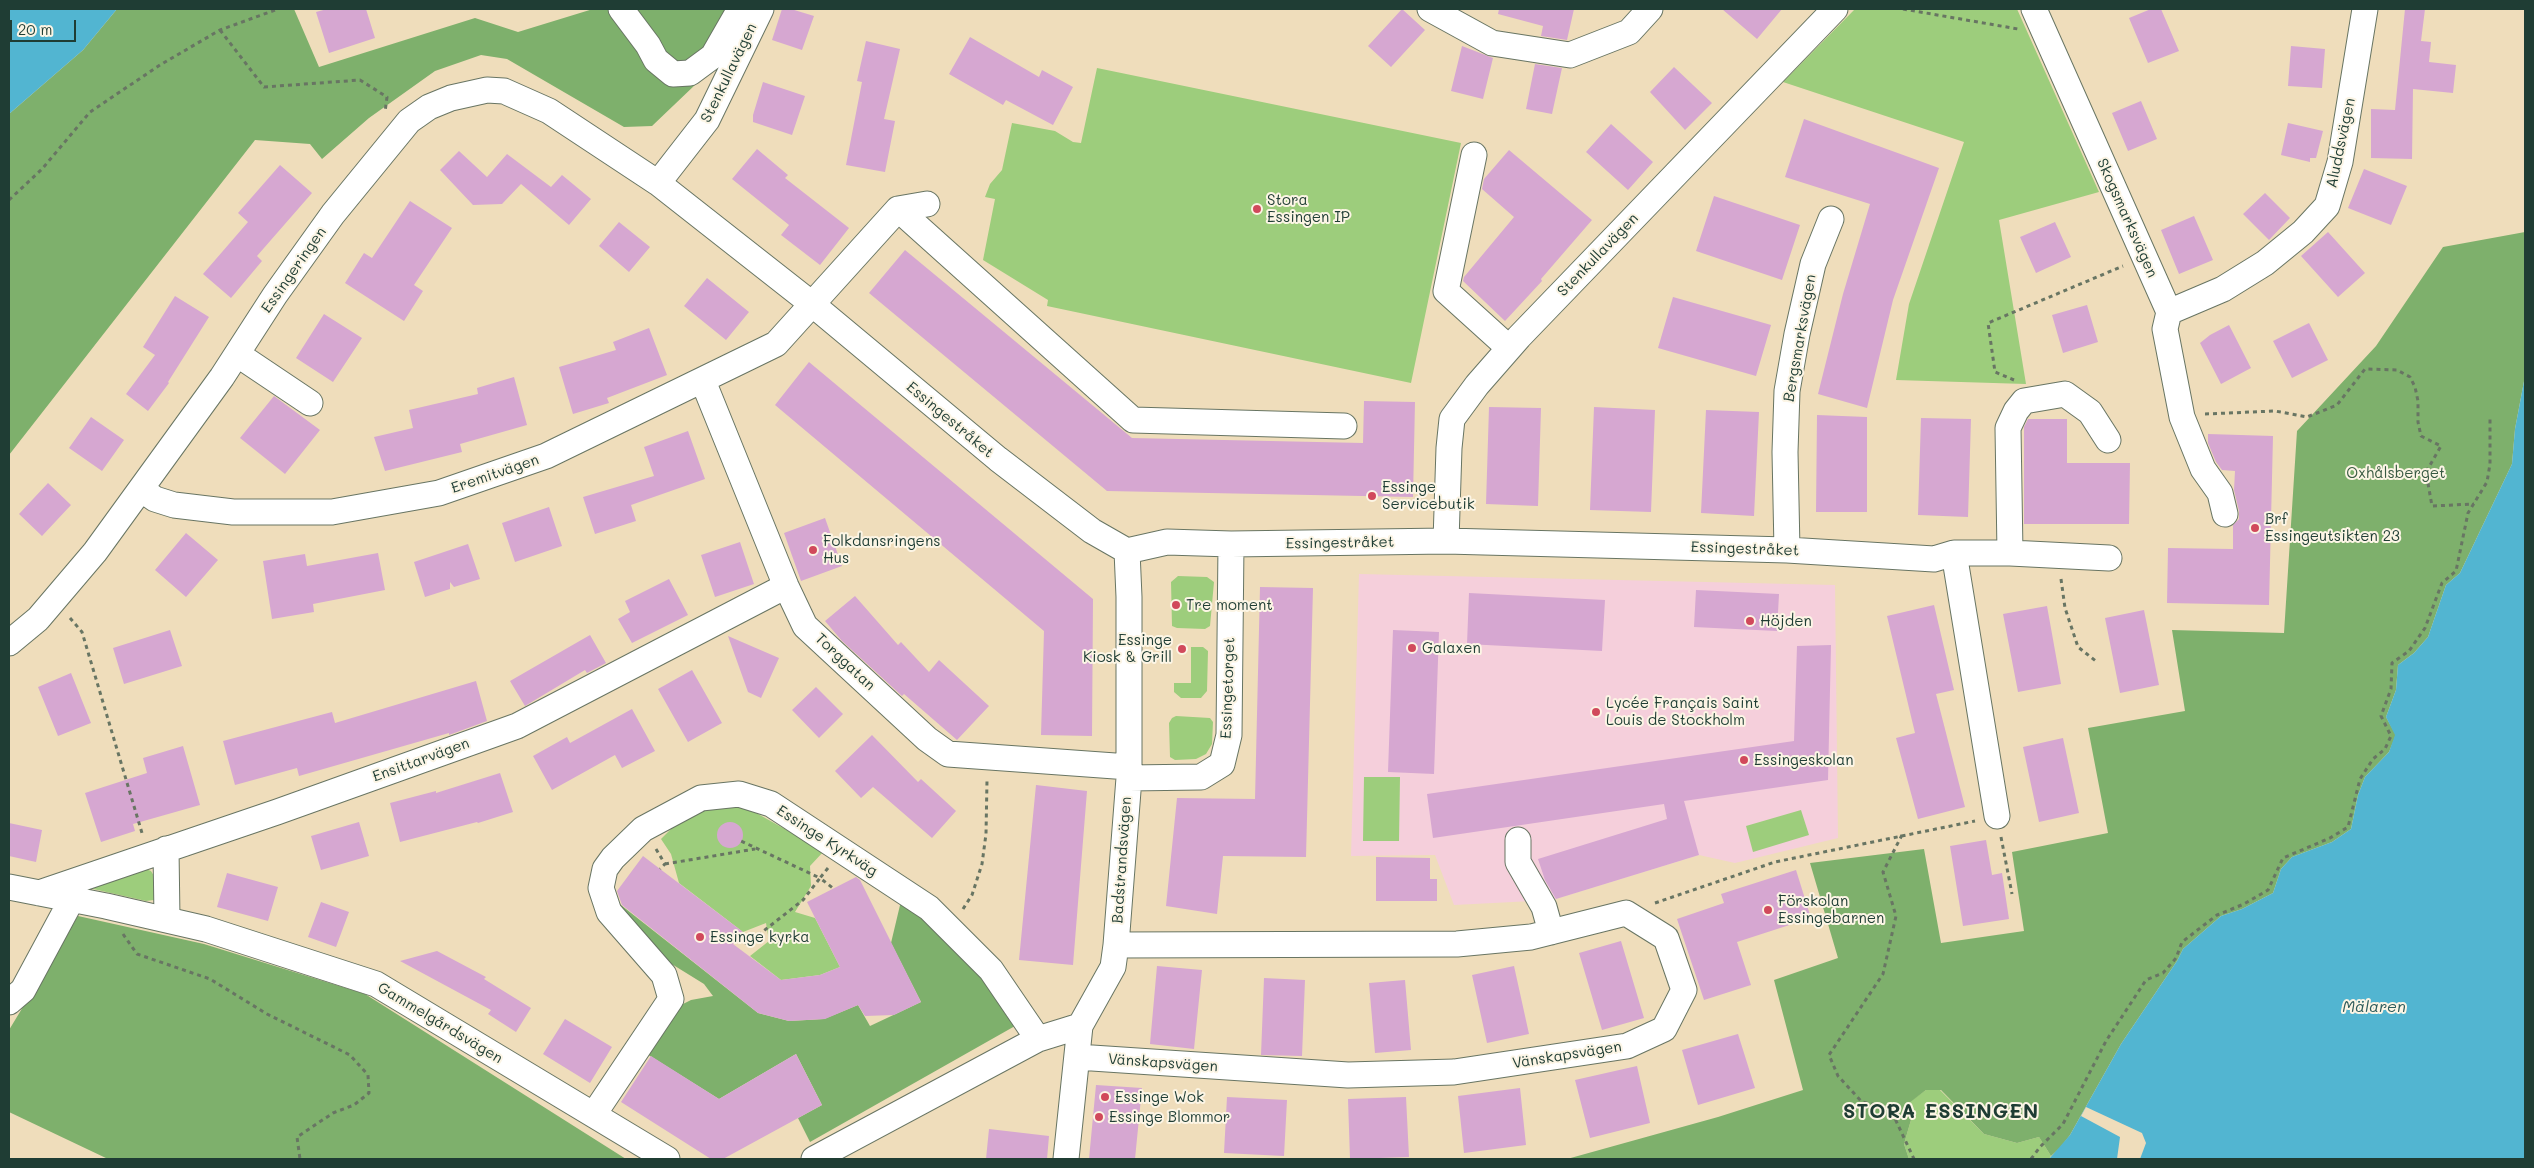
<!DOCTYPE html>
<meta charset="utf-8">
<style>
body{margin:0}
#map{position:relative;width:2534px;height:1168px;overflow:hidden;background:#efddbb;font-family:Mali,sans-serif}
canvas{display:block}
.frame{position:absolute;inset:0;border:10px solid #1f3d34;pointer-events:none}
.scale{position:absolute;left:10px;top:20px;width:66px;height:22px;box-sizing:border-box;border:2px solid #1f3d34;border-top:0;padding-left:6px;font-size:15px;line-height:18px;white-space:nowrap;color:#1f3d34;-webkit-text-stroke:4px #fcf5e5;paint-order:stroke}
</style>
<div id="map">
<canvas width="2534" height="1168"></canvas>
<div class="frame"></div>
<div class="scale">20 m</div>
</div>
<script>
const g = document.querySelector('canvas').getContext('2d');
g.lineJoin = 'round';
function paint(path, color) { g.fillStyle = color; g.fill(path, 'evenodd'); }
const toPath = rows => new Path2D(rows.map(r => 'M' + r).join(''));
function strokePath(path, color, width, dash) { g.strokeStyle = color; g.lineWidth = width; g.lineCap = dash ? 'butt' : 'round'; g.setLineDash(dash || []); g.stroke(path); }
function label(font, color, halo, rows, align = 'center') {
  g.font = font + ' Mali,sans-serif'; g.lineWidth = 4; g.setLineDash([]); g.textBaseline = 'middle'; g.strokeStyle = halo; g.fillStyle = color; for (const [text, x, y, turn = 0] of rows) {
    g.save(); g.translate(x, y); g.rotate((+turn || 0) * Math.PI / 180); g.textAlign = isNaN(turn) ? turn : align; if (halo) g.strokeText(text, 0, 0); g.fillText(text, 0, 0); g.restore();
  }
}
paint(toPath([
 [1359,574,1835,585,1838,838,1735,863,1699,855,1552,900,1454,905,1435,855,1351,856]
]), '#f5cfdb');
paint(toPath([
 [1855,9,2017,9,2099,192,1999,220,2026,384,1896,380,1909,304,1964,142,1783,82],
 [1097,68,1461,143,1411,383,1047,306,1048,300,983,260,995,199,985,197,990,184,1002,170,1012,123,1055,131,1073,142,1081,143],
 [1178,576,1207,577,1214,582,1210,626,1205,629,1177,628,1172,626,1171,582],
 [1191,647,1203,647,1208,651,1207,691,1201,698,1181,698,1174,692,1174,683,1191,683],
 [1176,716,1210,718,1213,722,1212,744,1206,754,1196,759,1175,760,1170,757,1169,723,1172,718],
 [1364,777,1400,777,1399,841,1363,841],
 [727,802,751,810,824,851,810,866,811,886,795,912,815,918,840,967,820,975,781,980,750,956,769,941,766,923,743,932,679,883,671,854,661,839,684,816],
 [1801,810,1809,835,1753,852,1746,826],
 [141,867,151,871,157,881,154,900,146,901,80,886],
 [1926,1090,1940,1090,1984,1134,2017,1143,2039,1137,2051,1156,2049,1159,1909,1159,1904,1144,1911,1120,1909,1102]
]), '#9dcd7c');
paint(toPath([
 [117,9,294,9,319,67,475,18,518,32,593,9,750,9,718,63,652,126,624,127,507,59,481,55,435,71,369,118,322,159,310,144,255,140,9,455,9,114,83,50],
 [2525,232,2525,376,2515,429,2512,464,2460,573,2446,585,2428,637,2414,653,2398,665,2396,690,2386,717,2396,735,2389,752,2365,777,2358,795,2351,829,2332,842,2292,857,2281,869,2273,893,2242,909,2221,916,2183,949,2177,961,2121,1044,2070,1135,2060,1148,2051,1156,2039,1137,2017,1143,1984,1134,1941,1090,1926,1090,1909,1103,1911,1120,1904,1144,1909,1159,1567,1159,1718,1117,1803,1090,1774,980,1838,958,1810,863,1924,849,1941,943,2024,931,2012,852,2108,833,2088,728,2185,711,2172,630,2284,633,2297,431,2376,346,2443,247],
 [612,898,758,1013,789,1021,824,1019,858,1005,870,1026,921,1002,891,943,901,901,943,927,989,986,1015,1026,810,1142,798,1118,822,1105,796,1054,719,1099,642,1051,665,1013,691,1000,713,996,704,984,662,958],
 [78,916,204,944,365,994,626,1159,108,1159,9,1112,9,1030]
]), '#7eb06c');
paint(toPath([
 [9,9,117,9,83,50,9,114],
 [2525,376,2525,1159,2049,1159,2070,1135,2121,1044,2177,961,2183,949,2221,916,2242,909,2273,893,2281,869,2292,857,2332,842,2351,829,2358,795,2365,777,2389,752,2395,735,2386,717,2396,690,2398,665,2414,653,2428,637,2446,585,2460,573,2512,464,2515,429]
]), '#52b5d1');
paint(toPath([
 [2086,1107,2142,1133,2146,1143,2140,1159,2117,1159,2120,1137,2081,1116]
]), '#efddbb');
paint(toPath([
 [327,9,366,9,375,38,329,53,316,12],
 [782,9,791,9,814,16,802,50,772,40],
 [1402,9,1425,30,1391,67,1368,46],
 [1499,9,1574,9,1567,40,1541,36,1543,26,1498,14],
 [1722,9,1782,9,1757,39],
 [2151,9,2161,9,2179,51,2148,63,2129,18],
 [2405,9,2425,9,2421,41,2431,42,2429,62,2456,65,2453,93,2413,89,2412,159,2371,158,2371,109,2395,110],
 [970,37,1039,77,1042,70,1073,87,1053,125,1006,100,1003,105,949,74],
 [866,41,900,49,884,119,895,121,885,172,846,165,862,82,857,81],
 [1462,46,1493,58,1483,99,1451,91],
 [2291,46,2325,49,2322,88,2288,86],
 [1535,64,1562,68,1552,114,1526,109],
 [1674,67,1712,103,1685,130,1650,92],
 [763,82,805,96,792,135,753,122,753,115],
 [2141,101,2157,139,2128,151,2112,113],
 [1804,119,1939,168,1893,300,1867,408,1818,394,1843,294,1870,204,1785,177],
 [2288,123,2323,131,2316,158,2310,158,2310,162,2281,155],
 [1611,124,1653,162,1628,190,1586,152],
 [757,149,788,175,785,178,849,228,820,265,781,235,789,225,732,179],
 [1509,150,1592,220,1541,279,1542,281,1505,321,1463,281,1464,277,1514,217,1482,189,1484,179],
 [459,151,487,177,507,154,551,187,562,175,591,199,569,225,521,184,502,204,473,205,440,170],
 [280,165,312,193,257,256,262,261,231,298,203,274,248,222,238,213],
 [2364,169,2407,186,2391,225,2348,208],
 [2265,193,2290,218,2269,240,2243,214],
 [1714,196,1800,225,1782,280,1696,251],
 [410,201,452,228,414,285,423,291,404,321,345,283,364,253,372,258],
 [2194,216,2213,260,2179,274,2161,230],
 [619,222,650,247,629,272,599,246],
 [2055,222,2071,257,2036,273,2020,237],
 [2328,232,2365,273,2338,297,2301,256],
 [905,250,1132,438,1363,443,1364,401,1415,402,1413,497,1107,491,869,293],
 [707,278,749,312,726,340,684,306],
 [175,296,209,317,168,382,169,383,148,411,126,394,155,355,143,347],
 [1673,297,1771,325,1756,376,1658,348],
 [2087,305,2098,342,2063,353,2052,315],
 [324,314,362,338,333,382,296,358],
 [2309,323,2328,360,2292,378,2273,341],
 [2229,325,2251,368,2221,384,2200,343,2210,335],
 [649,328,667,375,607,398,609,403,573,414,559,367,616,350,613,342],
 [809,362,1093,599,1092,736,1041,735,1044,631,775,405],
 [514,377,527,425,460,444,462,452,385,471,374,437,413,428,409,410,478,394,477,388],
 [274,396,320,430,285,474,240,438],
 [1489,407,1541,408,1538,506,1486,504],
 [1594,407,1655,410,1651,512,1590,510],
 [1706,410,1759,412,1754,516,1701,513],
 [1817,415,1867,417,1867,512,1816,512],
 [91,417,124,440,102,471,69,448],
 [1921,418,1971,419,1968,517,1918,515],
 [2028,419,2067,419,2067,463,2130,463,2129,524,2024,524,2024,427],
 [688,431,705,479,631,505,636,521,595,534,583,497,654,476,644,447],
 [2208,434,2273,436,2269,605,2167,603,2168,548,2233,549,2233,525,2239,519,2239,511,2234,490,2235,471,2222,470,2216,462,2208,443],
 [48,483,71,505,42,536,19,514],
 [549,507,562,546,515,562,502,523],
 [825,518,842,566,801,581,784,533],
 [186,533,218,560,186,597,155,570],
 [740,542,754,584,715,597,701,555],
 [468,544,480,579,454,587,450,582,450,589,425,597,414,562],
 [378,553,385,590,313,604,314,612,272,619,263,561,305,554,307,566],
 [669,579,688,615,632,643,618,619,630,612,625,601],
 [1260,587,1313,588,1306,857,1223,856,1217,914,1166,906,1177,798,1255,799],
 [1696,590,1779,594,1777,631,1694,627],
 [1469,593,1605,600,1602,651,1467,644],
 [855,596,898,645,901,642,929,672,939,660,989,706,957,740,904,694,902,696,842,641,825,621],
 [1934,605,1954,690,1936,694,1965,807,1918,819,1896,738,1915,733,1887,616],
 [2047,606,2061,684,2018,692,2003,614],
 [2144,610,2159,685,2120,693,2105,618],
 [170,630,182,666,124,684,113,648],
 [1393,630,1439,632,1434,774,1388,772],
 [590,635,606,663,587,673,585,670,525,706,510,681],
 [728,636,779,658,761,698,748,692],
 [1831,645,1828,780,1684,801,1699,855,1556,899,1545,880,1538,859,1667,819,1664,804,1433,838,1427,794,1794,741,1797,646],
 [692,670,722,723,688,742,658,689],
 [71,673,91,723,58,736,38,687],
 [476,681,487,721,449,735,449,733,299,776,297,768,235,785,223,741,332,712,335,723],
 [816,687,843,714,819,738,792,710],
 [632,709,655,751,622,768,615,755,552,790,533,756,567,737,570,743],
 [872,735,918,782,921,779,956,811,932,838,873,787,861,798,835,771],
 [2063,738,2079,813,2039,822,2023,747],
 [183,746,200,805,133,824,135,831,101,842,85,793,147,773,143,758],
 [500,773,513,812,478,823,477,822,400,842,390,803,436,791,436,793],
 [1036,785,1087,791,1073,965,1019,960],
 [359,822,369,856,321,870,311,836],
 '717 835a13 13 0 1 1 26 0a13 13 0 1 1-26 0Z',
 [9,823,42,830,36,862,9,856],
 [1986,840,1992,875,2002,873,2009,919,1963,926,1950,846],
 [643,856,743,932,733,944,781,980,820,975,840,967,807,902,856,877,860,880,921,1002,894,1015,865,1016,858,1005,825,1019,789,1021,758,1013,622,905,617,891],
 [1376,857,1430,858,1430,879,1437,879,1437,901,1376,901],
 [1796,870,1811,918,1737,942,1751,985,1704,1000,1677,919,1724,903,1721,894],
 [227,873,278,887,268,921,217,907],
 [321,902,349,912,336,947,308,937],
 [1621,941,1644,1018,1602,1030,1579,953],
 [437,951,486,977,484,979,531,1008,516,1032,488,1014,491,1010,400,961],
 [1157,966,1202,970,1194,1049,1150,1044],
 [1514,966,1529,1034,1487,1043,1472,975],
 [1264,978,1305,980,1302,1056,1261,1055],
 [1405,980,1411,1050,1375,1053,1369,983],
 [565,1019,612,1047,590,1083,543,1054],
 [1738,1034,1755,1088,1698,1105,1682,1050],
 [796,1054,822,1105,723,1159,711,1159,621,1102,651,1056,719,1099],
 [1637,1066,1650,1123,1590,1138,1575,1080],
 [1096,1085,1142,1088,1135,1159,1089,1159],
 [1520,1088,1526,1145,1464,1153,1458,1096],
 [1227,1097,1287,1100,1284,1156,1224,1153],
 [1406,1097,1409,1157,1350,1159,1348,1099],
 [989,1129,1049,1136,1047,1159,986,1159]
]), '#d6a7d1');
const minor = toPath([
 [621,9,648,45,656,60,673,74,690,73,713,56,740,9],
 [1430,9,1492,43,1570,55,1629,32,1650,9],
 [2034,9,2169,312,2165,329,2182,417,2203,469,2220,493,2225,514],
 [1474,155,1446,291,1509,348],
 [658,183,707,120,761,9],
 [898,209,1133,420,1344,426],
 [2169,312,2223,289,2265,263,2303,232,2327,206,2340,162,2365,9],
 [237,354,310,403],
 [703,381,786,586,805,626,927,739,948,754,1129,767],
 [141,489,155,499,174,505,233,512,332,512,439,493,546,456,776,344,898,209,927,204],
 [1446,541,1449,448,1452,419,1477,385,1519,337,1835,9],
 [1787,550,1785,452,1787,391,1797,334,1813,264,1831,219],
 [1954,553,1997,816],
 [2010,553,2008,428,2016,411,2024,401,2065,394,2090,412,2108,440],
 [9,643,38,619,95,552,222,377,275,295,333,214,409,121,429,107,451,98,487,90,504,91,549,111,658,183,812,304,998,459,1092,531,1127,551,1167,542,1231,544,1446,541,1787,550,1934,559,1954,553,2010,553,2109,558],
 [1129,778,1201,777,1222,764,1229,735,1231,544],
 [1518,840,1518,862,1544,907,1551,932],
 [166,849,167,919],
 [9,887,106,906,206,929,376,984,667,1159],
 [39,893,277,812,517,726,786,586],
 [9,1002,23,990,72,899],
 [1077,1057,1348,1075,1454,1072,1627,1046,1664,1029,1684,990,1666,938,1626,913,1531,937,1457,944,1116,945],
 [594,1114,671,999,664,975,609,912,601,888,605,869,613,858,643,829,701,798,739,794,771,804,929,908,991,970,1038,1039],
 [814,1159,1038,1039,1080,1026],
 [1066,1159,1080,1026,1113,967,1116,945,1129,778,1129,597,1127,551]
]);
strokePath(minor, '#687563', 27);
strokePath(toPath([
 [1903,9,2018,29],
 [220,30,264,87,360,80,387,97,385,112],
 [9,200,42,169,90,112,160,65,220,30,278,9],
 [2014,380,1995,372,1988,323,2123,266],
 [2205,414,2275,411,2307,417,2337,405,2365,369,2397,370,2410,377,2415,387,2418,401,2418,422,2421,436,2441,446,2426,472,2432,506,2474,504],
 [2061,579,2065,608,2078,647,2097,662],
 [70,618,82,632,142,833],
 [1902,835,1883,872,1896,916,1883,974,1829,1055,1838,1076,1862,1102,1890,1108,1914,1159],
 [2001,837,2012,894],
 [656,849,665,864,660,869],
 [665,864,755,849],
 [828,868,820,878,834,889],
 [1655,903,1775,862,1975,821],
 [963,909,972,895,982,864,986,834,987,780],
 [123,934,137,954,210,979,267,1014,350,1055,368,1075,369,1093,354,1105,333,1113,297,1137,300,1159],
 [739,938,747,944,803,900,820,878,741,841],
 [2031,1159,2040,1147,2063,1124,2106,1041,2146,980,2163,973,2176,958,2182,942,2217,915,2244,904,2268,890,2283,858,2330,838,2348,827,2360,779,2373,759,2385,749,2391,736,2381,716,2391,689,2392,663,2409,651,2425,628,2442,583,2456,571,2468,513,2487,482,2490,464,2490,418]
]), '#687563', 3, [4, 4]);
strokePath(minor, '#fff', 25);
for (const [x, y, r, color] of [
 [1257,209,5,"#d1495b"],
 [1372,496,5,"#d1495b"],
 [2255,528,5,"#d1495b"],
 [813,550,5,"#d1495b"],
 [1176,605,5,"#d1495b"],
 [1750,621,5,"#d1495b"],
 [1412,648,5,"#d1495b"],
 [1182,649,5,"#d1495b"],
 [1596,712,5,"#d1495b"],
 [1744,760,5,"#d1495b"],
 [1768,910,5,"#d1495b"],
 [700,937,5,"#d1495b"],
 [1105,1097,5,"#d1495b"],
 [1099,1117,5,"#d1495b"]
]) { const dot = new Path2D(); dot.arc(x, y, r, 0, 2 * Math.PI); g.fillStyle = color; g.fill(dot); strokePath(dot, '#fcf5e5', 2); }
label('15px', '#1f3d34', '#fcf5e5', [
 ["Stenkullavägen",729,73,-64],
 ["Aluddsvägen",2341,143,-78],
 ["Skogsmarksvägen",2127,218,66],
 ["Stenkullavägen",1598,255,-46],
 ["Essingeringen",294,270,-55],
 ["Bergsmarksvägen",1800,338,-80],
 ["Essingestråket",950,420,40],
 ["Eremitvägen",495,474,-19],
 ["Essingestråket",1340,543,-1],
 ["Essingestråket",1745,549,2],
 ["Torggatan",845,662,43],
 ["Essingetorget",1228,688,-88],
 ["Ensittarvägen",421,760,-20],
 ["Essinge Kyrkväg",827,841,33],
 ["Badstrandsvägen",1122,860,-86],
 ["Gammelgårdsvägen",440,1023,31],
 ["Vänskapsvägen",1567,1055,-9],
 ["Vänskapsvägen",1163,1063,4]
]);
label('15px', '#1f3d34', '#fcf5e5', [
 ["Stora",1267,200],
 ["Essingen IP",1267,217],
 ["Essinge",1382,487],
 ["Servicebutik",1382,504],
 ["Brf",2265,519],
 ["Essingeutsikten 23",2265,536],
 ["Folkdansringens",823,541],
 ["Hus",823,558],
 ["Tre moment",1186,605],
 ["Höjden",1760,621],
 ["Essinge",1172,640,"right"],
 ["Kiosk & Grill",1172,657,"right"],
 ["Galaxen",1422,648],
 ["Lycée Français Saint",1606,703],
 ["Louis de Stockholm",1606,720],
 ["Essingeskolan",1754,760],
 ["Förskolan",1778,901],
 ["Essingebarnen",1778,918],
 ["Essinge kyrka",710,937],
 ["Essinge Wok",1115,1097],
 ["Essinge Blommor",1109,1117]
], 'left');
label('15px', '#385a42', '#fcf5e5', [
 ["Oxhålsberget",2396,473]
]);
label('italic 16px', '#2c5b5b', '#fcf5e5', [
 ["Mälaren",2374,1007]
]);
g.letterSpacing = '1px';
label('bold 20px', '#1f3d34', '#fcf5e5', [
 ["STORA ESSINGEN",1941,1112]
]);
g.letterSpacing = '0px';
</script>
